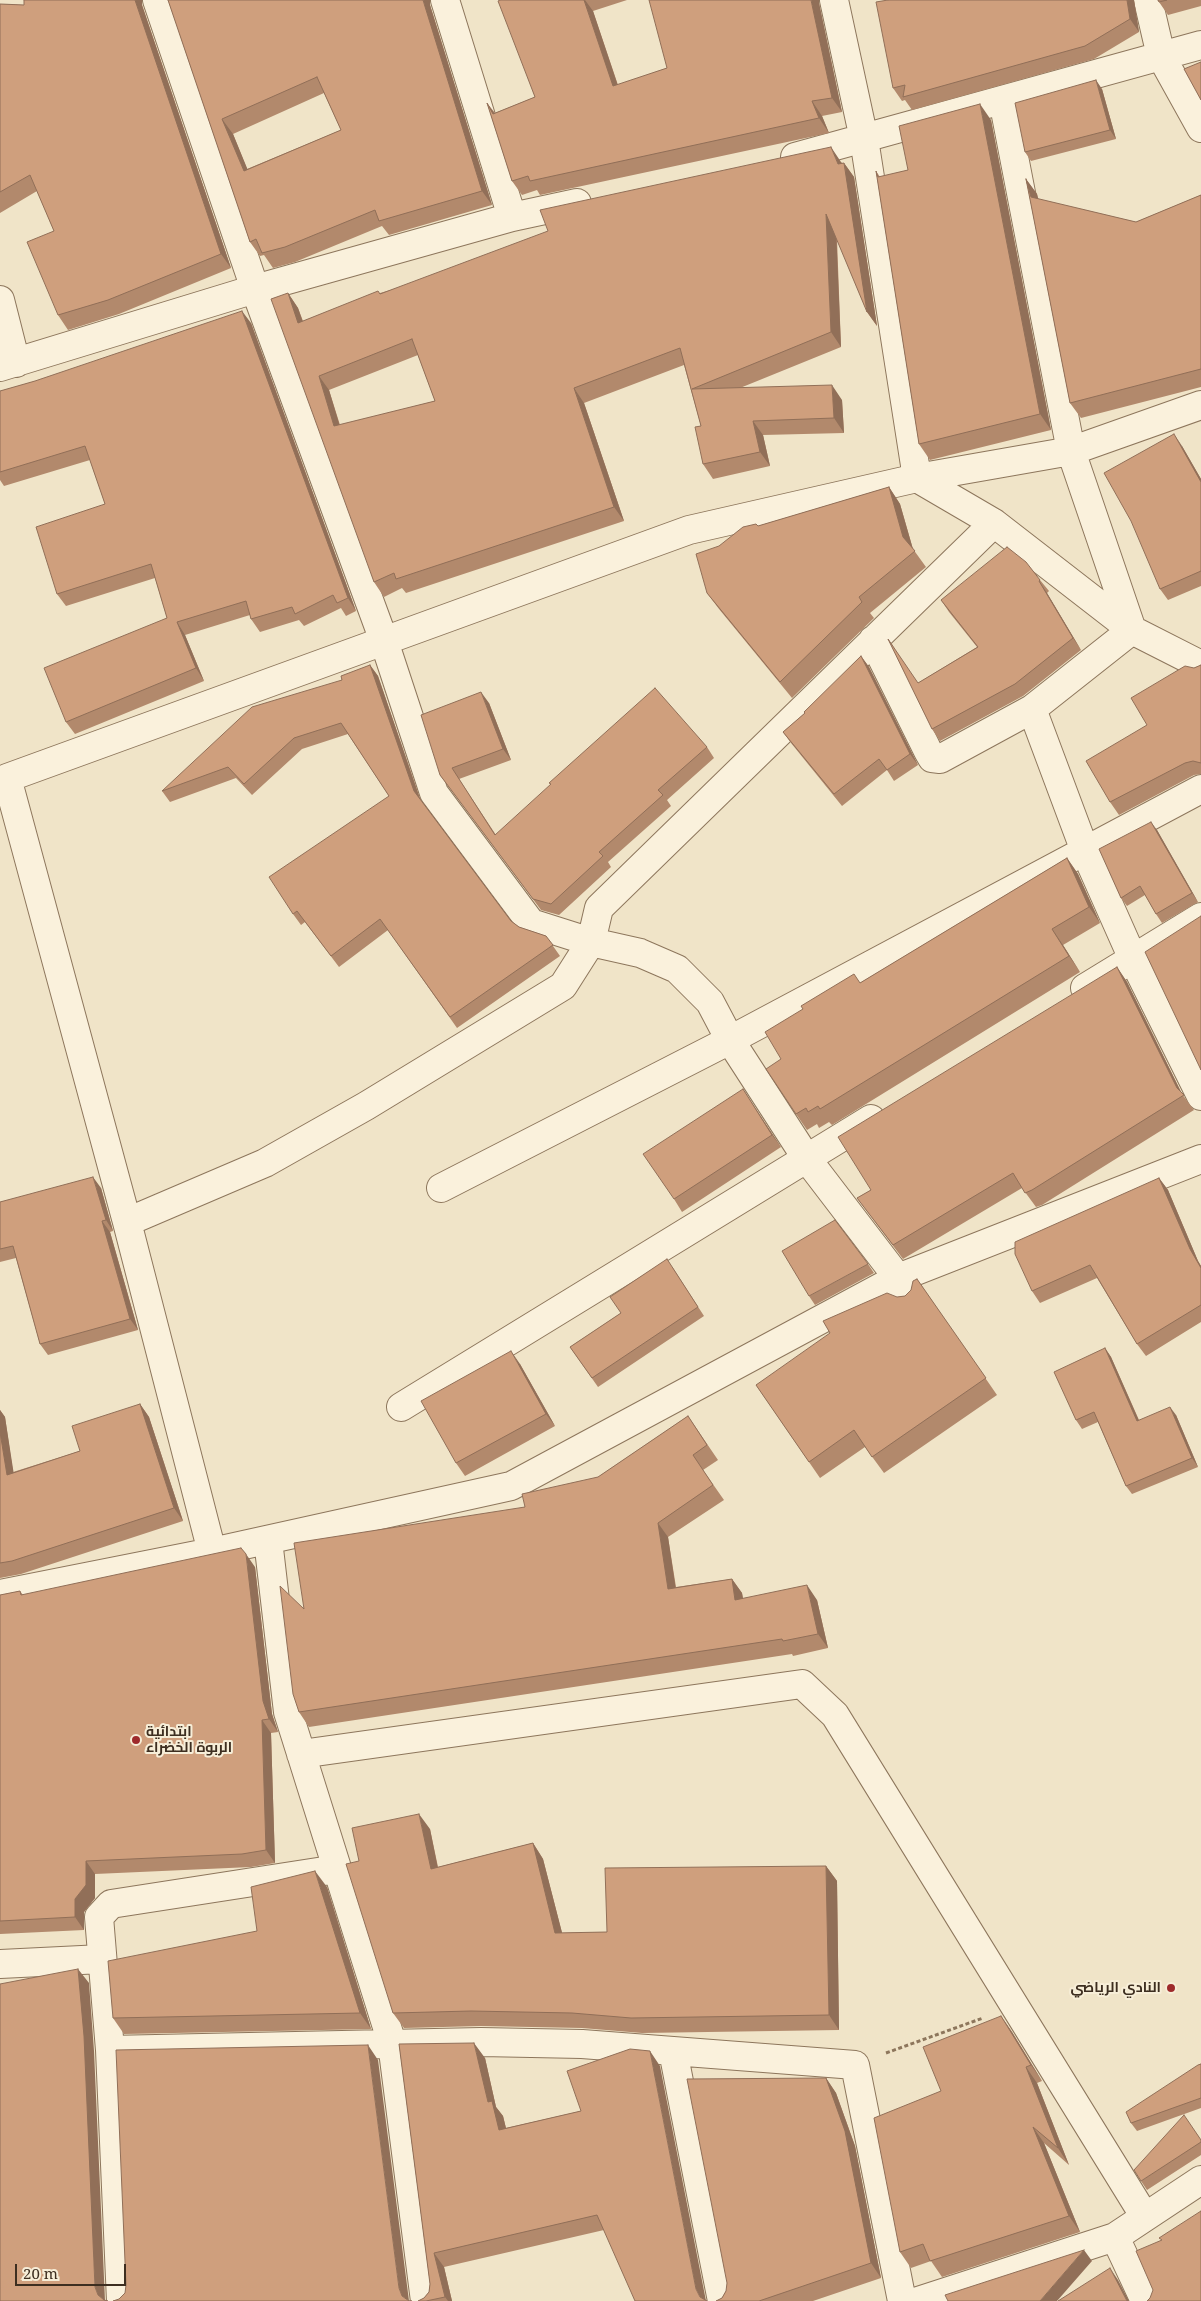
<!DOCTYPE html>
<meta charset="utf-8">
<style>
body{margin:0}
#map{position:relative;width:1201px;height:2301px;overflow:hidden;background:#f0e4c8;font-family:"Noto Serif",serif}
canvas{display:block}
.scale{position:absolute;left:15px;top:2264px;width:111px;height:22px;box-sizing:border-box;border:2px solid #3d2e20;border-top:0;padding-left:6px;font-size:15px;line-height:18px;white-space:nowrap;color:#3d2e20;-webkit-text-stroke:4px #f7eed8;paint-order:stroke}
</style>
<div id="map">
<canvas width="1201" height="2301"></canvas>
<div class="scale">20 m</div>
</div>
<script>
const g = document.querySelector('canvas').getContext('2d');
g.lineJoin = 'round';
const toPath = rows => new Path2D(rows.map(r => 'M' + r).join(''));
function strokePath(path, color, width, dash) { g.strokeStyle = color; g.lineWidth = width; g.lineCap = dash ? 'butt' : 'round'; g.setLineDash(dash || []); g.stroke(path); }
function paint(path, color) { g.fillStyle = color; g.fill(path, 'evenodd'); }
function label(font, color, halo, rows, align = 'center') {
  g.font = font + ' "Noto Serif",Cairo,serif'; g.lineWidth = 4; g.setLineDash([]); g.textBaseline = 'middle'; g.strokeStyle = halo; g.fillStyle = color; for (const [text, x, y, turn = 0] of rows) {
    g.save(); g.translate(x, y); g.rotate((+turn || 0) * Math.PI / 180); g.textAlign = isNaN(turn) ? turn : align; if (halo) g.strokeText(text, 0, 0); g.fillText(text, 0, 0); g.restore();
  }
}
const minor = toPath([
 [157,0,255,289,384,641,434,793,531,923,591,942,640,953,677,969,710,1002,730,1040,807,1159,898,1278,909,1298],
 [445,0,512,217],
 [834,0,864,139,917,478],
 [1148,0,1161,56,1201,128],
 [795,157,1201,45],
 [0,300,16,363],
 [0,367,255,289,512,217,577,203],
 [917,478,994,523,1132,630,1201,665],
 [873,640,928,751,932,758,940,759,1032,709,1132,630,1071,451,1003,100],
 [1032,709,1085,851,1133,959,1201,1096],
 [1085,988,1201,917],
 [441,1188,730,1040,1201,789],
 [127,1222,265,1163,366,1106,563,986,591,942,599,908,994,523],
 [401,1407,871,1119],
 [268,1540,288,1712,392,2043,425,2301],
 [212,1552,127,1222,7,778,689,530,917,478,1071,451,1201,405],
 [0,1594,212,1552,511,1486,898,1278,1201,1159],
 [301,1754,802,1684,835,1715,1145,2217],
 [0,1964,102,1959],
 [110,2050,99,1917,111,1904,337,1869],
 [673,2051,722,2301],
 [1115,2237,1145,2301],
 [121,2301,110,2050,481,2042,582,2044,855,2065,902,2301],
 [918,2301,1115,2237,1201,2180]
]);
strokePath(minor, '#8d765c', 30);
strokePath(toPath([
 [886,2053,983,2018]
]), '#8d765c', 3, [4, 2.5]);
strokePath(minor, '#faf1dc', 28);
paint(toPath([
 [24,0,142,0,142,5,231,268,119,314,68,330,58,315,54,231,37,191,0,213,0,4,24,5],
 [168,0,430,5,492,205,389,235,382,226,295,262,273,268,264,255,260,256,250,242],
 [324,93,341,130,247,169,233,134],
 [500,0,627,0,593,11,618,85,667,68,819,3,842,112,822,116,829,133,540,195,537,190,522,195,512,181,487,103,495,113,535,97],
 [888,0,1134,0,1139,32,1094,59,912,110,905,100,902,101,893,88],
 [1158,0,1201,0,1201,6,1168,15,1159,2],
 [1102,89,1116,139,1031,161,1025,152],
 [991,120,1051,430,930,460,919,444,876,171,880,177,908,170],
 [841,162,842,163,844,163,854,177,877,326,867,312,837,239,841,347,740,388,842,400,844,433,763,435,770,466,713,479,703,464,701,426,684,365,584,403,624,521,406,593,402,588,384,597,374,582,288,293,298,308,303,321,380,293],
 [418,355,435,401,340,425,329,390],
 [1026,179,1037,194,1038,199,1136,222,1201,195,1201,387,1081,418,1070,403],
 [251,323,356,611,346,616,341,608,304,626,299,620,260,632,251,619,250,615,185,635,204,681,75,734,66,722,167,618,155,578,66,606,57,594,105,504,90,460,4,486,0,480,0,391],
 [1182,446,1201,479,1201,586,1168,600,1160,589],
 [889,487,900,504,913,549,926,567,870,613,874,618,792,698,719,609,707,593,719,546,758,526],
 [1040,580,1049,591,1047,593,1081,650,1023,696,940,741,932,729,918,683,977,647,949,612,941,600],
 [861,656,869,667,918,765,894,781,887,770,842,806,791,743,783,732,805,713],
 [370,665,378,676,421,801,511,921,519,927,546,936,560,956,457,1028,388,930,339,967,305,922,301,925,293,914,389,796,348,734,302,749,252,795,236,778,170,802,162,791,342,680],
 [1201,665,1201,774,1194,775,1119,815,1110,802,1194,668],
 [489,703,511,760,459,779,496,835,707,747,714,758,667,800,671,806,608,862,611,867,559,915,541,910,440,775],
 [1157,830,1198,902,1162,923,1156,914,1145,895,1127,906,1121,898],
 [1067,858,1078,874,1100,923,1063,945,1080,972,832,1125,829,1122,819,1128,817,1124,807,1130,796,1114,781,1059,860,983],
 [1117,967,1127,982,1182,1094,1194,1110,1042,1205,1036,1207,1022,1188,903,1259,857,1198,871,1190],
 [743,1089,781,1147,682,1212,674,1199],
 [1159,1178,1168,1190,1198,1261,1201,1266,1201,1322,1146,1356,1137,1344,1097,1278,1040,1303,1032,1291],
 [101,1188,113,1231,110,1232,138,1330,48,1355,40,1344,16,1258,0,1262,0,1202],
 [868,1264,874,1273,815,1305,809,1296],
 [673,1268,704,1316,598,1387,570,1347,621,1313],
 [917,1279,997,1395,884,1473,865,1447,820,1478,756,1385,897,1297,905,1296,911,1290],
 [1105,1348,1111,1357,1139,1420,1176,1415,1198,1467,1132,1494,1126,1486,1098,1422,1082,1429,1076,1420],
 [520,1364,555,1426,465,1476,456,1463],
 [140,1404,149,1417,183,1521,21,1574,0,1578,0,1410,5,1417,13,1472,80,1451],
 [688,1416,718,1460,703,1470,724,1500,668,1537,676,1587,732,1579,742,1593,743,1599,817,1600,828,1648,793,1656,792,1654,309,1727,299,1712,304,1609,525,1507,598,1477],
 [255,1567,272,1714,278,1732,271,1733,275,1863,251,1867,95,1874,95,1898,84,1912,84,1930,0,1934,0,1595,20,1591,23,1595],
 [430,1829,438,1867,533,1843,543,1859,562,1933,607,1932,826,1866,837,1881,839,2030,642,2033,582,2028,481,2026,404,2028,393,2013,359,1861],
 [327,1887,371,2029,124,2034,113,2018,257,1931],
 [1001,2016,1012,2032,1042,2081,1037,2083,1069,2165,1044,2143,1080,2232,942,2277,931,2261,911,2268,900,2252,941,2091],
 [399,2044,485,2058,496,2107,503,2116,506,2128,581,2111,660,2066,604,2230,444,2267,452,2301,418,2301,424,2298,429,2292,430,2284],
 [1201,2064,1201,2108,1137,2131,1131,2123],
 [826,2078,836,2093,855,2146,881,2278,813,2301,716,2301,722,2298,726,2291],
 [1201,2140,1201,2155,1147,2190,1141,2181]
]), '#b2896c');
paint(toPath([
 [135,0,142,0,142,5,231,268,221,254],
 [423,0,430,0,430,5,492,205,482,191],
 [584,0,585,0,593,11,623,101,613,86],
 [811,0,819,0,819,3,842,112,832,98],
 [1127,0,1134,0,1139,32,1130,19],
 [1096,80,1102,89,1116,139,1110,130],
 [812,101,822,116,829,133,819,118],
 [487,103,497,117,493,114],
 [980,104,991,120,1051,430,1040,414],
 [222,119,233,134,254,185,244,171],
 [831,147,841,162,846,172,844,163,854,177,877,326,867,312,838,164],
 [1026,179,1037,194,1042,213,1031,197],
 [826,214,836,229,841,347,831,332],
 [288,293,298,308,308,337,298,323],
 [242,311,251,323,356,611,348,598],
 [319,376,329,390,344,440,334,426],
 [832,385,842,400,844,433,834,418],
 [574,388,584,403,624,521,614,507],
 [753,421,763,435,770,466,760,452],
 [1174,434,1182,446,1201,479,1201,482],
 [889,487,900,504,914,553,903,537],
 [1039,581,1047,593,1081,650,1073,638],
 [177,622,185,635,204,681,196,668],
 [861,656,869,667,918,765,910,754],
 [370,665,378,676,421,802,414,791],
 [481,692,489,703,511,760,503,749],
 [1151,822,1157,830,1198,902,1192,893],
 [1067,858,1078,874,1100,923,1089,907],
 [1052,929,1063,945,1080,972,1069,956],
 [1117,967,1127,982,1183,1096,1177,1088],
 [743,1089,751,1102,781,1147,772,1135],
 [93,1177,101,1188,113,1231,106,1220],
 [1159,1178,1168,1190,1198,1261,1201,1266,1201,1268,1190,1249],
 [102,1221,110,1232,138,1330,130,1319],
 [1105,1348,1111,1357,1143,1430,1137,1421],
 [511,1351,520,1364,555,1426,546,1414],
 [140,1404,149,1417,183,1521,174,1508],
 [1170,1407,1176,1415,1198,1467,1192,1458],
 [0,1410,5,1417,16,1488,7,1475,0,1432],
 [658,1523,668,1537,678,1604,668,1589],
 [246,1554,255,1567,272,1714,278,1732,269,1719,263,1701],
 [732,1579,742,1593,746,1615,735,1600],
 [807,1585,817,1600,828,1648,818,1634],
 [262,1720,271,1733,275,1863,266,1850],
 [419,1814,430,1829,441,1884,431,1869],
 [533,1843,543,1859,566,1948,555,1933],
 [86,1861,95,1874,95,1898,84,1912,84,1930,75,1917,75,1899],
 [826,1866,837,1881,839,2030,829,2015],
 [315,1871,327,1887,371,2029,360,2013],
 [78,1969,89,1983,94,2051,105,2301,98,2295,95,2287],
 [1001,2016,1012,2032,1042,2081,1031,2065],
 [474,2043,485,2058,496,2107,503,2116,510,2145,499,2130,488,2102],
 [368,2045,378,2060,409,2301,402,2296,399,2288],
 [650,2051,660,2066,706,2301,700,2297,696,2289],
 [1026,2067,1037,2083,1069,2165,1058,2148],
 [826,2078,836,2093,855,2146,881,2278,871,2263],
 [1033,2127,1044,2143,1080,2232,1069,2216],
 [1084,2250,1092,2261,1057,2301,1040,2301],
 [434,2253,444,2267,452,2301,448,2301,445,2297],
 [1110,2268,1118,2280,1129,2301,1127,2301]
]), '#916f58');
const building = toPath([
 [24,0,135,0,221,254,108,300,58,315,27,242,54,231,30,175,0,192,0,4,24,5,24,0],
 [168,0,423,0,482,191,379,221,375,210,285,247,262,253,256,239,250,242,168,0],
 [317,77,341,130,244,171,222,119,317,77],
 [500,0,584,0,613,86,667,68,649,0,811,0,832,98,812,101,819,118,530,181,528,176,512,181,487,103,493,114,535,97,498,1,500,0],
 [888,0,1127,0,1130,19,1085,46,903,97,905,85,893,88,876,2,888,0],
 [1158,0,1167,0,1159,2,1158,0],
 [1201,62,1201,100,1184,69,1201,62],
 [1096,80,1110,130,1025,152,1015,103,1096,80],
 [980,104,1040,414,919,444,876,171,878,177,908,170,899,126,980,104],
 [831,147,838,164,844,163,867,312,826,214,831,332,692,389,832,385,834,418,753,421,760,452,703,464,695,427,701,426,680,348,574,388,614,507,396,579,394,573,374,582,271,299,288,293,298,323,378,291,380,294,548,231,540,210,831,147],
 [412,339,435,401,334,426,319,376,412,339],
 [1026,179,1031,197,1136,222,1201,195,1201,369,1070,403,1026,179],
 [242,311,348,598,337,603,333,595,295,614,292,607,251,619,246,601,177,622,196,668,66,722,44,668,167,618,151,564,57,594,36,527,105,504,85,446,0,472,0,391,35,381,242,311],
 [1174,434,1201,482,1201,571,1160,589,1131,521,1104,473,1174,434],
 [889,487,903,537,915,551,859,597,862,602,780,682,707,593,696,554,719,546,743,527,756,524,758,526,889,487],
 [1007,547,1026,562,1040,580,1039,581,1073,638,1015,684,932,729,888,639,918,683,978,647,941,600,1007,547],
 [861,656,910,754,887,770,879,759,834,794,783,732,805,713,804,712,861,656],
 [370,665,414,791,511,921,519,927,546,936,553,945,450,1017,380,919,331,956,297,911,293,914,269,877,389,796,341,723,294,738,244,784,228,767,162,791,252,707,342,680,341,676,370,665],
 [1201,665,1201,763,1193,761,1185,763,1110,802,1086,761,1147,725,1131,698,1185,666,1194,668,1201,665],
 [655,688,707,747,658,790,663,795,599,852,603,856,551,904,533,899,440,775,421,715,481,692,503,749,452,768,495,835,551,784,549,783,655,688],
 [1151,822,1192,893,1156,914,1140,886,1121,898,1099,849,1151,822],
 [1067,858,1089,907,1052,929,1069,956,820,1109,818,1106,808,1112,806,1108,796,1114,766,1069,781,1059,765,1032,803,1009,801,1006,854,974,860,983,1067,858],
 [1201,916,1201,1070,1145,952,1201,916],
 [1117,967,1177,1088,1184,1095,1032,1190,1025,1193,1013,1173,893,1245,857,1198,871,1190,838,1137,1117,967],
 [743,1089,772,1135,674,1199,643,1154,743,1089],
 [93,1177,106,1220,102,1221,130,1319,40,1344,13,1246,0,1249,0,1202,93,1177],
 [1159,1178,1190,1249,1201,1268,1201,1305,1137,1344,1090,1265,1032,1291,1015,1254,1015,1242,1159,1178],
 [835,1220,868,1264,809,1296,782,1251,835,1220],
 [667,1259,698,1307,592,1378,570,1347,621,1313,610,1297,667,1259],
 [917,1279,986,1378,872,1457,854,1430,809,1462,756,1385,830,1333,823,1321,887,1293,897,1297,905,1296,911,1290,913,1281,917,1279],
 [1105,1348,1137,1421,1170,1407,1192,1458,1126,1486,1094,1412,1076,1420,1054,1372,1105,1348],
 [511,1351,546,1414,456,1463,421,1401,511,1351],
 [140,1404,174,1508,12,1561,0,1563,0,1432,7,1475,80,1451,72,1426,140,1404],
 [688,1416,707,1445,693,1455,713,1485,658,1523,668,1589,732,1579,735,1600,807,1585,818,1634,783,1641,782,1639,299,1712,293,1694,280,1586,304,1609,294,1543,525,1507,522,1494,598,1477,688,1416],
 [241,1548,246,1554,263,1701,269,1719,262,1720,266,1850,242,1854,86,1861,86,1885,75,1899,75,1917,0,1921,0,1595,20,1591,21,1595,241,1548],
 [419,1814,431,1869,533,1843,555,1933,607,1932,605,1868,826,1866,829,2015,631,2018,572,2013,471,2011,393,2013,346,1864,359,1861,352,1828,419,1814],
 [315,1871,360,2013,113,2018,108,1961,257,1931,251,1887,315,1871],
 [78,1969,84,2036,95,2287,98,2295,104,2300,108,2301,0,2301,0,1984,78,1969],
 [1001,2016,1031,2065,1026,2067,1058,2148,1033,2127,1069,2216,930,2261,923,2244,900,2252,874,2118,941,2091,923,2047,1001,2016],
 [474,2043,488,2102,492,2101,499,2130,581,2111,567,2071,630,2049,650,2051,696,2289,700,2297,707,2301,635,2301,597,2215,434,2253,445,2297,426,2301,418,2301,424,2298,429,2292,430,2284,399,2044,474,2043],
 [368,2045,399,2288,402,2296,409,2301,412,2301,113,2301,119,2299,125,2293,126,2285,116,2050,368,2045],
 [1201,2064,1201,2098,1131,2123,1126,2112,1198,2065,1201,2064],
 [826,2078,845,2131,871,2263,759,2301,716,2301,722,2298,726,2291,727,2283,687,2079,826,2078],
 [1184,2115,1201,2140,1201,2142,1141,2181,1134,2170,1184,2115],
 [1201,2211,1201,2301,1147,2301,1150,2298,1153,2290,1136,2251,1162,2240,1159,2238,1201,2211],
 [1084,2250,1040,2301,948,2301,945,2295,1084,2250],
 [1110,2268,1127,2301,1058,2301,1110,2268]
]);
paint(building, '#cf9f7d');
strokePath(building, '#916f58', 1);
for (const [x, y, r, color] of [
 [136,1740,5,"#9e2a2b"],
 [1171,1988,5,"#9e2a2b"]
]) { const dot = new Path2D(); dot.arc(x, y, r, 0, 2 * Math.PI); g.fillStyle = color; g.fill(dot); strokePath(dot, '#f7eed8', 2); }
label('bold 14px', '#3d2e20', '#f7eed8', [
 ["ابتدائية",146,1732],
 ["الربوة الخضراء",146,1748],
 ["النادي الرياضي",1161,1988,"right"]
], 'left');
</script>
